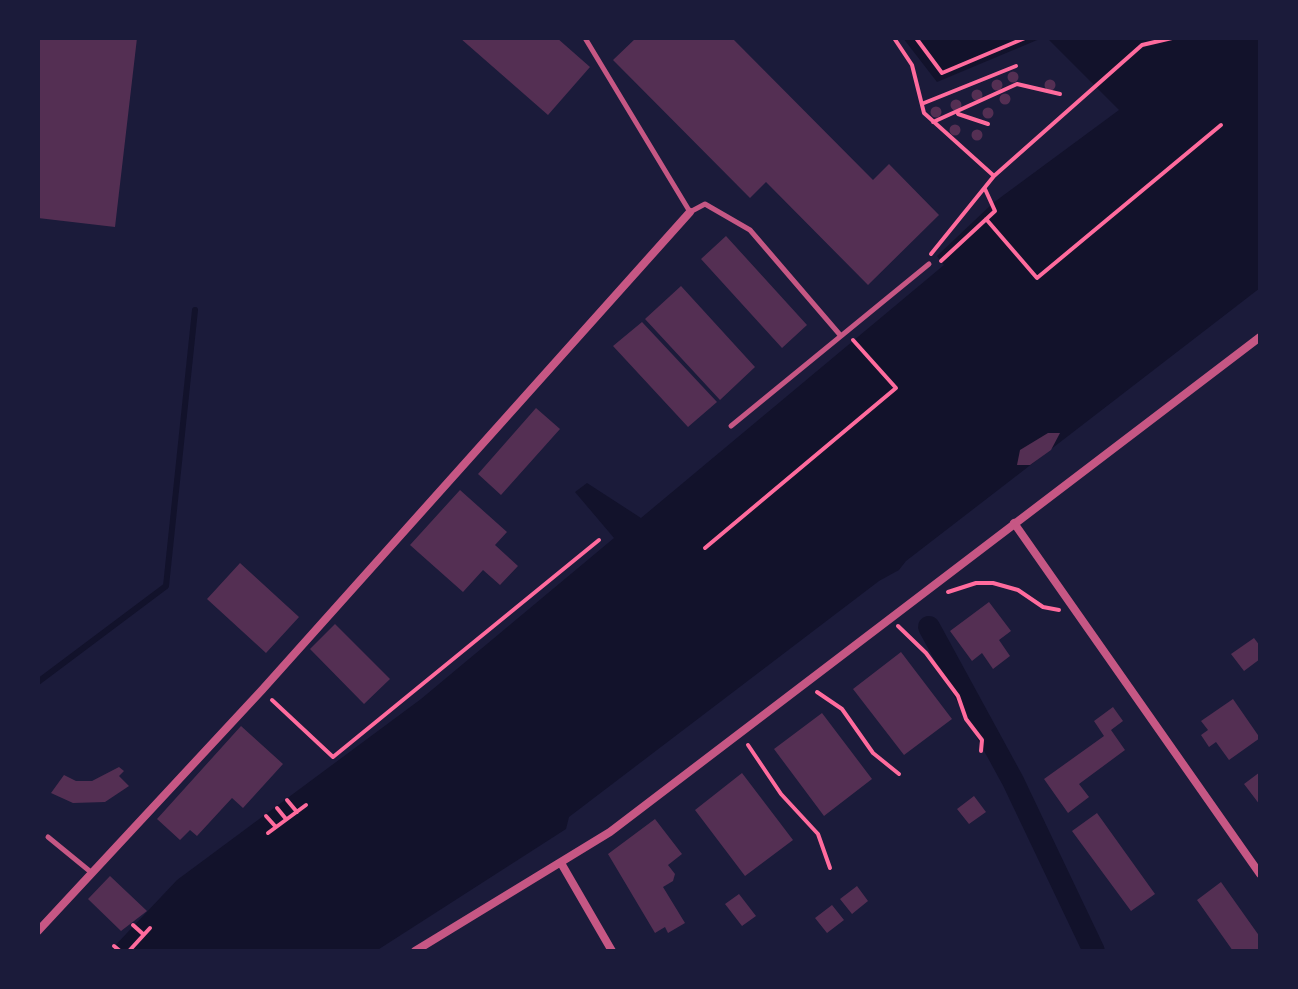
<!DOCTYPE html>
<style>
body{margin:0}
#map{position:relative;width:1298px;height:989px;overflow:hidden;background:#1b1b3a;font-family:Barlow,sans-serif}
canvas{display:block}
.frame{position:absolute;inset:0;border:40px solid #1b1b3a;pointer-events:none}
</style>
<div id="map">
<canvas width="1298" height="989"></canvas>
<div class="frame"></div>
</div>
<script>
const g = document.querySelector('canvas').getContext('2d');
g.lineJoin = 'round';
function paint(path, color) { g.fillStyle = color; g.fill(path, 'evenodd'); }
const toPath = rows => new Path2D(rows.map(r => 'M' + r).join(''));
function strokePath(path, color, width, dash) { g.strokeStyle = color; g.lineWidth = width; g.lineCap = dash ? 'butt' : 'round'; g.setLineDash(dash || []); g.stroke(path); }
paint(toPath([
 [903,38,1042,38,937,82],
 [1047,38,1260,38,1260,288,906,561,899,570,879,581,569,817,566,829,376,951,110,951,177,880,421,699,614,538,575,492,587,483,641,518,944,265,937,256,993,203,1119,110]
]), '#12122b');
strokePath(toPath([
 [38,682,166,586,195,310]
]), '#12122b', 6);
strokePath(toPath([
 [929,627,1013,781,1094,951]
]), '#12122b', 22);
paint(toPath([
 [38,38,137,38,115,227,38,218],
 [460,38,557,38,590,67,548,115],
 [636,38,732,38,873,180,889,164,939,215,868,285,766,182,750,198,613,60],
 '1007.5 77a5.5 5.5 0 1 1 11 0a5.5 5.5 0 1 1-11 0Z',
 '991.5 85a5.5 5.5 0 1 1 11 0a5.5 5.5 0 1 1-11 0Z',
 '1044.5 85a5.5 5.5 0 1 1 11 0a5.5 5.5 0 1 1-11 0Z',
 '971.5 95a5.5 5.5 0 1 1 11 0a5.5 5.5 0 1 1-11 0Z',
 '999.5 99a5.5 5.5 0 1 1 11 0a5.5 5.5 0 1 1-11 0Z',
 '950.5 105a5.5 5.5 0 1 1 11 0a5.5 5.5 0 1 1-11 0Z',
 '930.5 112a5.5 5.5 0 1 1 11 0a5.5 5.5 0 1 1-11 0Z',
 '982.5 113a5.5 5.5 0 1 1 11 0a5.5 5.5 0 1 1-11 0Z',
 '949.5 130a5.5 5.5 0 1 1 11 0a5.5 5.5 0 1 1-11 0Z',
 '971.5 135a5.5 5.5 0 1 1 11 0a5.5 5.5 0 1 1-11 0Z',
 [726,236,807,325,782,348,701,259],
 [681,286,755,367,720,400,645,319],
 [642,322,717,402,688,427,613,346],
 [536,408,560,429,501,495,478,474],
 [1048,433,1060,433,1051,450,1030,465,1017,465,1020,450],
 [460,490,507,532,495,545,518,566,500,585,483,570,463,592,410,545],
 [240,563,299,617,266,653,207,599],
 [989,602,1011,631,999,640,1010,656,993,669,982,653,972,661,950,631],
 [335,624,390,679,364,704,310,649],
 [1254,638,1260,646,1260,659,1244,671,1231,654],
 [901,652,952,719,904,755,853,689],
 [1233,699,1260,738,1229,760,1216,742,1209,747,1201,735,1208,730,1201,721],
 [1113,707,1123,721,1111,730,1125,750,1079,784,1089,797,1068,813,1044,779,1104,736,1094,721],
 [822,713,872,779,824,816,774,749],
 [241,726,283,764,243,808,232,798,197,836,190,830,180,840,157,819],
 [119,767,124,771,119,776,129,786,105,802,73,803,51,793,64,775,76,781,92,781],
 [1260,772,1260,805,1244,784],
 [742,773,793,840,745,876,695,810],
 [974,796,986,812,969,824,957,809],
 [1097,813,1155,894,1131,911,1072,831],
 [655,819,682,854,668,865,675,874,673,881,663,887,685,923,668,933,665,927,655,933,608,854],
 [110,876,147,911,121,931,88,899],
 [1221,882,1260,937,1260,951,1233,951,1197,900],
 [857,886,868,901,852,914,840,899],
 [739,894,756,916,742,926,725,904],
 [832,905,844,920,827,933,815,918]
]), '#542f53');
strokePath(toPath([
 [894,38,912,65,924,113,994,176,931,254],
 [916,38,942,73,1025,38],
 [924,103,1016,66],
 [958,114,988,124],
 [933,122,1017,84,1060,94],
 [994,176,1142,45,1172,38],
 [986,219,1037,278,1221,125],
 [941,261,995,211,985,189],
 [705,548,896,388,853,340],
 [948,592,976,583,993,583,1018,590,1043,607,1059,610],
 [898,626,926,653,958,696,966,719,982,740,981,751],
 [817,692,842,709,873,753,899,774],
 [272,700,333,757,599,540],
 [748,745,781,794,818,834,830,868],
 [287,800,297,812],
 [277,808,286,819],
 [266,816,275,826],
 [268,833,306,805],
 [133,925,143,934],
 [114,946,120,951],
 [129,951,150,928]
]), '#ff6b9d', 4);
strokePath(toPath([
 [585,38,690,212,705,204,750,230,841,336,929,264],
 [731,426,841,336],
 [48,837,92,873]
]), '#c65784', 5);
strokePath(toPath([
 [1014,523,1260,874],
 [561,863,612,951],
 [38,931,262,690,690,212],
 [415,951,610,832,1260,337]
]), '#c65784', 8);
</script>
